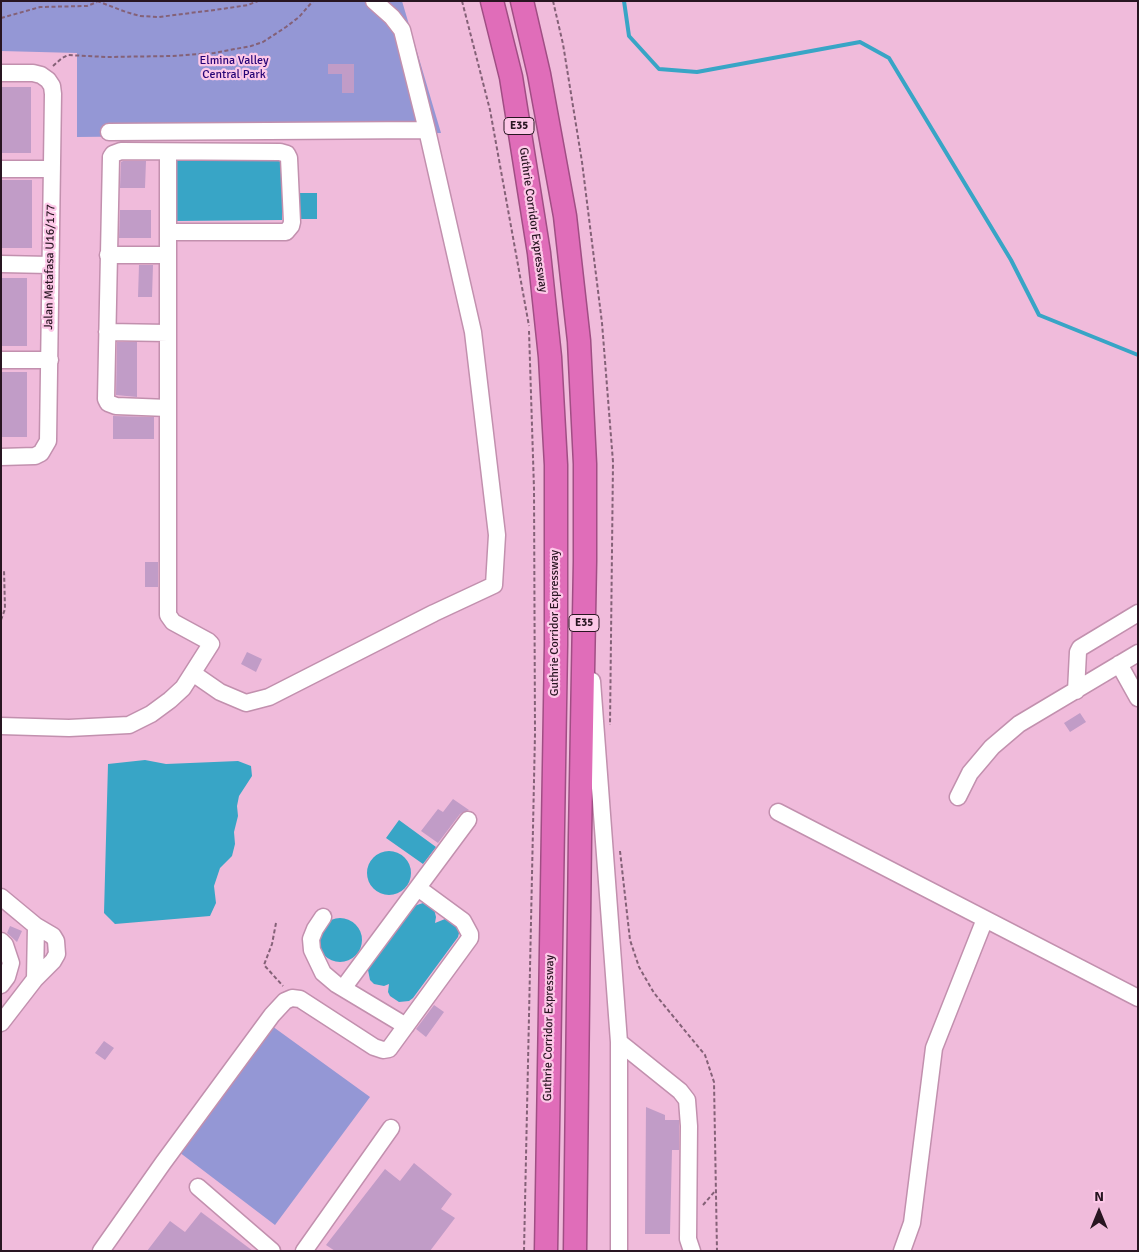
<!DOCTYPE html>
<style>
body{margin:0}
#map{position:relative;width:1139px;height:1252px;overflow:hidden;background:#f0bbdb;font-family:Signika,sans-serif}
canvas{display:block}
.frame{position:absolute;inset:0;border:2px solid #281521;pointer-events:none}
.north{position:absolute;left:1074px;top:1187px;width:50px;height:50px;-webkit-text-stroke:4px #fdc8e8;paint-order:stroke;rotate:0deg;font-size:14px;font-weight:700;line-height:20px;text-align:center;color:#281521}
.north::after{content:'';display:block;margin:auto;width:18px;height:22px;background:#281521;clip-path:polygon(50% 0,100% 100%,50% 72%,0 100%)}
</style>
<div id="map">
<canvas width="1139" height="1252"></canvas>
<div class="frame"></div>
<div class="north">N</div>
</div>
<script>
const g = document.querySelector('canvas').getContext('2d');
g.lineJoin = 'round';
function paint(path, color) { g.fillStyle = color; g.fill(path, 'evenodd'); }
const toPath = rows => new Path2D(rows.map(r => 'M' + r).join(''));
function strokePath(path, color, width, dash) { g.strokeStyle = color; g.lineWidth = width; g.lineCap = dash ? 'butt' : 'round'; g.setLineDash(dash || []); g.stroke(path); }
function label(font, color, halo, rows, align = 'center') {
  g.font = font + ' Signika,sans-serif'; g.lineWidth = 4.5; g.setLineDash([]); g.textBaseline = 'middle'; g.strokeStyle = halo; g.fillStyle = color; for (const [text, x, y, turn = 0] of rows) {
    g.save(); g.translate(x, y); g.rotate((+turn || 0) * Math.PI / 180); g.textAlign = isNaN(turn) ? turn : align; if (halo) g.strokeText(text, 0, 0); g.fillText(text, 0, 0); g.restore();
  }
}
paint(toPath([
 [1,1,402,1,441,133,77,137,77,53,1,51],
 [272,1026,370,1097,275,1225,179,1152]
]), '#9497d5');
paint(toPath([
 [282,156,282,220,175,221,175,157],
 [299,193,317,193,317,219,299,219],
 [145,760,166,764,238,761,251,766,252,776,239,796,237,806,238,816,234,832,235,844,232,856,220,868,214,886,216,903,210,916,115,924,104,913,108,764],
 [399,820,436,847,423,864,386,838],
 '367 873a22 22 0 1 1 44 0a22 22 0 1 1-44 0Z',
 [423,903,427,904,434,909,436,917,435,923,445,919,449,920,457,925,459,933,458,937,413,998,409,1001,399,1002,390,996,388,992,389,984,384,986,374,984,370,980,368,970,370,965,414,906],
 '318 940a22 22 0 1 1 44 0a22 22 0 1 1-44 0Z'
]), '#38a5c6');
strokePath(toPath([
 [624,1,629,36,659,69,697,72,860,42,889,58,1011,260,1039,315,1138,355]
]), '#38a5c6', 4);
paint(toPath([
 [328,64,354,64,354,93,342,93,342,74,328,74],
 [1,87,31,87,31,153,1,153],
 [123,161,146,161,145,188,120,188,121,162],
 [1,180,32,180,32,248,1,248],
 [120,210,151,210,151,238,119,238],
 [139,265,153,265,152,297,138,297],
 [1,278,27,278,27,346,1,346],
 [117,342,137,342,137,397,116,395],
 [1,372,27,372,27,437,1,437],
 [113,416,154,417,154,439,113,439],
 [145,562,158,562,158,587,145,587],
 [247,652,262,659,256,672,241,664],
 [1080,713,1086,722,1070,732,1064,723],
 [453,799,469,810,460,814,438,843,421,831,438,809,443,812],
 [10,926,22,931,17,942,7,933],
 [434,1005,444,1012,426,1037,416,1029],
 [104,1041,114,1048,105,1060,95,1053],
 [646,1107,665,1115,665,1120,679,1120,679,1150,672,1150,670,1234,645,1234],
 [414,1163,452,1194,441,1209,455,1218,430,1251,335,1251,326,1245,385,1169,400,1181],
 [201,1212,253,1251,147,1251,170,1221,185,1232]
]), '#c19cc7');
const minor = toPath([
 [374,1,392,17,402,30,427,130],
 [1,73,33,73,41,75,48,80,52,86,53,94,48,441,41,453,35,456,1,457],
 [109,132,427,130,473,332,497,535,494,585,434,613,269,697,246,703,220,692,194,674],
 [1,169,52,169],
 [168,232,286,232,291,226,292,222,289,158,287,154,280,152,121,151,113,154,111,157,106,399,108,403,116,406,168,408],
 [108,255,168,255],
 [1,264,50,265],
 [107,332,168,333],
 [1,360,50,360],
 [1119,664,1138,698],
 [592,681,619,1042,619,1251],
 [1076,691,1078,652,1080,648,1138,613],
 [1,726,69,728,129,725,151,714,170,700,183,688,211,644,208,641,173,622,168,615,168,152],
 [958,797,970,773,992,747,1019,724,1138,653],
 [778,812,1138,998],
 [1,897,36,926,35,979,1,1023],
 [323,917,315,929,311,939,312,950,323,973,336,984,406,1026],
 [1,941,5,945,11,963,7,977,1,985],
 [35,979,53,961,57,954,56,941,53,936,36,926],
 [344,987,468,820],
 [619,1042,680,1091,687,1100,689,1126,688,1239,692,1251],
 [198,1187,272,1251],
 [101,1251,163,1163,272,1015,285,1001,292,998,300,999,374,1047,383,1050,389,1049,470,938,470,934,463,921,418,888],
 [304,1251,391,1128],
 [902,1251,912,1223,934,1048,985,919]
]);
const highway = toPath([
 [492,1,511,77,539,253,550,357,556,465,556,645,546,1251],
 [522,1,539,74,565,216,579,341,585,464,585,561,580,837,575,1251]
]);
strokePath(minor, '#c290ae', 19);
strokePath(highway, '#a04e84', 25);
strokePath(toPath([
 [97,1,126,12,140,16,159,17,222,9,248,5,258,1],
 [462,1,490,110,529,326],
 [553,1,563,44,582,162,602,323,613,462,610,725],
 [1,18,40,7,87,6,97,2],
 [53,66,62,58,68,55,106,57,173,56,214,53,251,46,263,42,286,27,299,17,313,1],
 [1,620,5,609,4,569],
 [620,851,630,940,639,967,654,993,705,1055,714,1082,717,1251],
 [276,923,272,944,264,965,283,986],
 [703,1205,716,1190],
 [524,1251,535,734,534,489,529,331]
]), '#846177', 2, [4, 2.5]);
strokePath(minor, '#fff', 16);
strokePath(highway, '#e06db9', 22);
for (const [x, y, w] of [
 [519,126,30],
 [584,623,30]
]) { const box = new Path2D(); box.roundRect(x - w / 2, y - 8.5, w, 17, 4); g.fillStyle = '#fdc8e8'; g.fill(box); strokePath(box, '#281521', 1); }
label('bold 11px', '#281521', null, [
 ["E35",519,126],
 ["E35",584,623]
]);
label('12px', '#260375', '#fdc8e8', [
 ["Elmina Valley",234,61],
 ["Central Park",234,75]
]);
label('12px', '#281521', '#fdc8e8', [
 ["Guthrie Corridor Expressway",533,220,82],
 ["Jalan Metafasa U16/177",50,267,-89],
 ["Guthrie Corridor Expressway",555,623,-90],
 ["Guthrie Corridor Expressway",549,1028,-89]
]);
</script>
